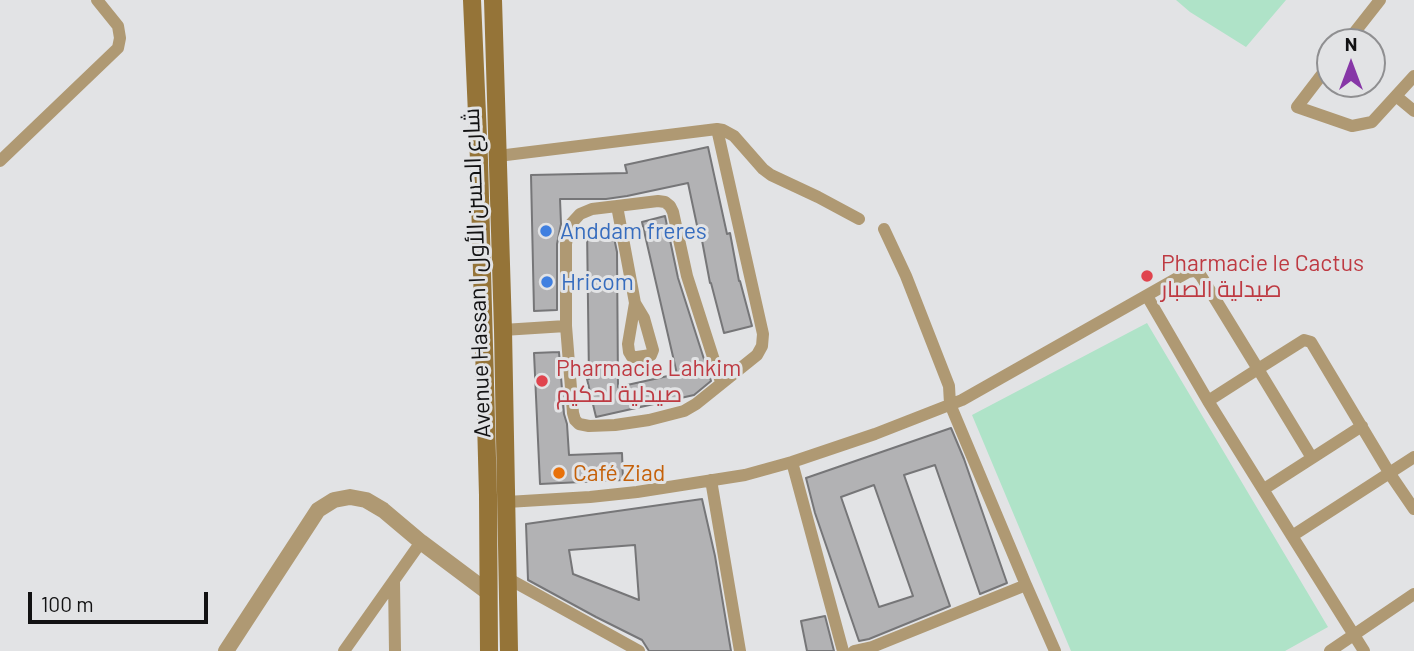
<!DOCTYPE html>
<meta charset="utf-8">
<style>
body{margin:0}
#map{position:relative;width:1414px;height:651px;overflow:hidden;background:#e2e3e5;font-family:Barlow,sans-serif}
canvas{display:block}
.north{position:absolute;left:1316px;top:28px;width:70px;height:70px;box-sizing:border-box;background:#e2e3e5;border:2px solid #8f8f91;border-radius:50%;rotate:0deg;font-size:19px;font-weight:700;line-height:28px;text-align:center;color:#121213}
.north::after{content:'';display:block;margin:auto;width:24px;height:32px;background:#8737a7;clip-path:polygon(50% 0,100% 100%,50% 72%,0 100%)}
.scale{position:absolute;left:28px;top:592px;width:180px;height:32px;box-sizing:border-box;border:4px solid #121213;border-top:0;padding-left:9px;font-size:21px;line-height:24px;white-space:nowrap;color:#121213;-webkit-text-stroke:5px #e2e3e5;paint-order:stroke}
</style>
<div id="map">
<canvas width="1414" height="651"></canvas>
<div class="north">N</div>
<div class="scale">100 m</div>
</div>
<script>
const g = document.querySelector('canvas').getContext('2d');
g.lineJoin = 'round';
function paint(path, color) { g.fillStyle = color; g.fill(path, 'evenodd'); }
const toPath = rows => new Path2D(rows.map(r => 'M' + r).join(''));
function strokePath(path, color, width, dash) { g.strokeStyle = color; g.lineWidth = width; g.lineCap = dash ? 'butt' : 'round'; g.setLineDash(dash || []); g.stroke(path); }
function label(font, color, halo, rows, align = 'center') {
  g.font = font + ' Barlow,Cairo,sans-serif'; g.lineWidth = 6; g.setLineDash([]); g.textBaseline = 'middle'; g.strokeStyle = halo; g.fillStyle = color; for (const [text, x, y, turn = 0] of rows) {
    g.save(); g.translate(x, y); g.rotate((+turn || 0) * Math.PI / 180); g.textAlign = isNaN(turn) ? turn : align; if (halo) g.strokeText(text, 0, 0); g.fillText(text, 0, 0); g.restore();
  }
}
paint(toPath([
 [1176,0,1286,0,1246,47,1190,12],
 [1147,323,1328,627,1285,651,1071,651,972,415]
]), '#afe3c8');
const building = toPath([
 [708,147,727,234,730,233,739,281,740,281,752,326,724,333,711,283,710,283,701,235,699,235,688,183,627,196,606,199,560,199,561,224,557,244,557,310,534,311,531,175,627,173,625,165,708,147],
 [665,216,678,278,711,381,694,395,596,417,587,379,589,379,587,228,612,228,617,252,618,387,677,374,642,222,665,216],
 [559,352,564,414,567,424,569,455,622,453,623,480,540,484,534,353,559,352],
 [951,428,964,459,1007,583,980,594,935,465,904,475,950,606,869,639,859,641,815,513,806,478,951,428],
 [874,485,913,596,879,607,841,497,874,485],
 [702,499,715,556,731,651,649,651,642,640,596,617,528,580,526,524,702,499],
 [635,545,639,600,573,574,569,550,635,545],
 [825,616,834,651,807,651,801,621,825,616]
]);
paint(building, '#b2b2b4');
strokePath(building, '#767678', 2);
strokePath(toPath([
 [1347,42,1380,0],
 [1330,64,1297,107,1352,126,1372,122,1414,76],
 [1396,96,1414,111],
 [717,129,723,130,734,136,763,169,771,175,818,197,859,219],
 [498,156,717,129,763,334,762,346,757,355,696,404,684,411,649,420,615,425,589,426,579,424,575,420,573,413,566,326],
 [0,161,118,48,120,38,118,26,97,0],
 [617,206,635,303,644,318,653,350,651,355,637,357,632,357,629,352,628,344,635,303],
 [884,229,906,276,949,386,950,404,1026,585],
 [1147,296,1208,401,1292,536,1414,457],
 [503,330,566,326,566,244,569,226,580,214,592,209,617,206,658,201,665,202,670,206,673,212,687,276,721,382],
 [1312,458,1258,369,1304,340,1311,342,1390,474,1414,509],
 [792,462,843,651],
 [711,480,740,651],
 [1264,489,1362,426],
 [507,502,590,497,637,492,745,475,792,462,875,434,962,400,1188,272,1193,271,1197,272,1201,276,1258,369,1208,401],
 [1292,536,1364,651],
 [509,579,639,651],
 [394,580,395,651],
 [344,651,421,542],
 [854,651,872,647,1026,585,1055,651],
 [1330,651,1414,594]
]), '#af9973', 12);
strokePath(toPath([
 [226,651,318,510,334,500,350,497,366,500,383,510,421,542,489,593]
]), '#af9973', 16);
strokePath(toPath([
 [472,0,479,160,488,495,489,651],
 [493,0,503,330,509,651]
]), '#957438', 18);
for (const [x, y, r, color] of [
 [546,231,7,"#3f7fe0"],
 [1147,276,7,"#e0444e"],
 [547,282,7,"#3f7fe0"],
 [542,381,7,"#e0444e"],
 [559,473,7,"#e8710a"]
]) { const dot = new Path2D(); dot.arc(x, y, r, 0, 2 * Math.PI); g.fillStyle = color; g.fill(dot); strokePath(dot, '#e2e3e5', 2.5); }
label('23px', '#366cbe', '#e2e3e5', [
 ["Anddam freres",560,231],
 ["Hricom",561,282]
], 'left');
label('23px', '#be3a42', '#e2e3e5', [
 ["Pharmacie le Cactus",1161,263],
 ["صيدلية الصبار",1161,289],
 ["Pharmacie Lahkim",556,368],
 ["صيدلية لحكيم",556,394]
], 'left');
label('23px', '#121213', '#e2e3e5', [
 ["Avenue Hassan I شارع الحسن الأول",477,273,-92]
]);
label('23px', '#c56008', '#e2e3e5', [
 ["Café Ziad",573,473]
], 'left');
</script>
